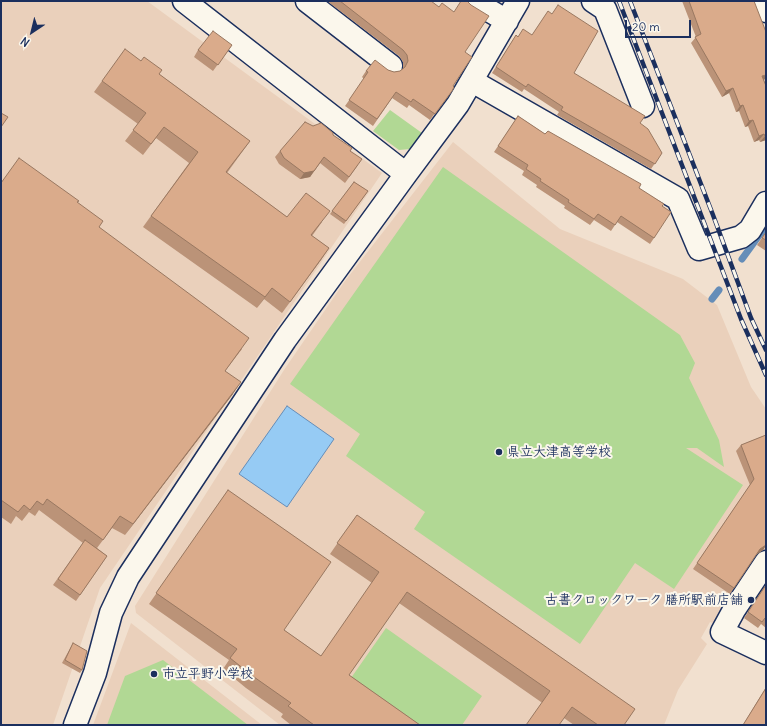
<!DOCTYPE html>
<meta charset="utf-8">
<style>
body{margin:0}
#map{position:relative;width:767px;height:726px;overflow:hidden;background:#f1e0cf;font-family:Delius,sans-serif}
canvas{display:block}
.frame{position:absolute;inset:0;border:2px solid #1b2f5e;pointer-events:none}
.north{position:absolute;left:12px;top:12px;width:40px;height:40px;-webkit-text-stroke:3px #fbf7ec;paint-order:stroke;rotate:215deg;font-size:11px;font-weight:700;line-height:16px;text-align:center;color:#1b2f5e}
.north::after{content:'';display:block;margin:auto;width:14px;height:18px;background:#1b2f5e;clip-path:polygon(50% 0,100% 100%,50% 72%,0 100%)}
.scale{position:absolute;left:625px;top:20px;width:66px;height:18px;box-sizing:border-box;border:2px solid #1b2f5e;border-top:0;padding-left:5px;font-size:12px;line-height:14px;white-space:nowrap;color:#1b2f5e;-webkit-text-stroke:3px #fbf7ec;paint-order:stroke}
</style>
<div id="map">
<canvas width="767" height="726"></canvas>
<div class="frame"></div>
<div class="north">N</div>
<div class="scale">20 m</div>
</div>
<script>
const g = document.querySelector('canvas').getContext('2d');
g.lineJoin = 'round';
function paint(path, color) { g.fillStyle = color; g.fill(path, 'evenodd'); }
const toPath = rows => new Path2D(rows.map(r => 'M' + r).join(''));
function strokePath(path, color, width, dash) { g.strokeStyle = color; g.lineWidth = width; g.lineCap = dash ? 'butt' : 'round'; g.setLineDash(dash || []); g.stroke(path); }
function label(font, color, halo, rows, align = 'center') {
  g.font = font + ' Delius,"Klee One",sans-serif'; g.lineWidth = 4; g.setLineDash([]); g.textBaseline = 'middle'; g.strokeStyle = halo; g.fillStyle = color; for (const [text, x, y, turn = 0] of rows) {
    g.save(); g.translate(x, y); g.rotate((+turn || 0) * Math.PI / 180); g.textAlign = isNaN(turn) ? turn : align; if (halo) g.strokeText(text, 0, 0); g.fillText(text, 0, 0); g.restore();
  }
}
paint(toPath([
 [1,1,147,1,382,173,100,588,53,725,1,725],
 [453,142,560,229,683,279,717,305,751,387,766,409,766,550,718,625,710,622,701,638,707,644,678,690,664,725,280,725,136,613,135,606,284,370,345,281],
 [131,623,262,725,93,725]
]), '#ead0bb');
paint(toPath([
 [390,110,422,133,410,149,399,150,373,131],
 [443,167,680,335,695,363,689,378,719,440,724,467,697,448,686,448,743,485,674,589,635,563,580,644,414,529,425,512,346,456,360,434,290,384],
 [386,628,482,696,462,725,419,725,351,678],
 [163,660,248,725,107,725,125,676]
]), '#b1d894');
const water = toPath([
 [287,406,334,439,287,507,239,474,287,406]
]);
paint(water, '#96cbf4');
strokePath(water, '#658db8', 1);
strokePath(toPath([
 [742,259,766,226],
 [712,299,719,290]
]), '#658db8', 7);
const minor = toPath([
 [184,1,406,174],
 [307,1,391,66],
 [473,1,507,21],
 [593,1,605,9,643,106],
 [762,1,766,11],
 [472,81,678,199,699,249,741,237,750,230,766,203],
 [766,562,734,610,722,632,766,653],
 [75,725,95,673,111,613,128,577,285,340,406,174,458,104,518,1]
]);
strokePath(minor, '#1b2f5e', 25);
strokePath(minor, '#fbf7ec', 22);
const rail = toPath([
 [619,1,741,319,766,375],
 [630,1,713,215,751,318,766,350]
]);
strokePath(rail, '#1b2f5e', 4.5);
strokePath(rail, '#fbf7ec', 3, [9]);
paint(toPath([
 [327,1,431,1,465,52,453,86,454,87,430,120,409,105,407,108,392,98,373,126,345,106,364,79,362,77,366,71,388,70,394,72,400,71,403,69,403,62,399,56],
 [682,1,754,1,764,80,766,86,766,140,760,142,759,140,754,142,748,126,745,127,739,111,736,112,729,93,722,97,691,43,696,37],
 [516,35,574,73,640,123,662,153,651,169,557,115,559,112,524,89,522,92,492,73],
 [232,45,213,71,194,57,198,50],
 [159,74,250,141,227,173,287,217,322,222,312,236,329,248,282,313,264,299,257,308,143,227,189,163,156,138,143,155,125,141,138,124,94,92,102,81],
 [518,116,545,134,639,188,662,206,654,238,650,244,617,222,611,231,594,220,590,225,564,208,565,206,536,187,537,185,522,175,524,171,494,152],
 [333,135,350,151,358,165,345,183,320,163,310,177,300,179,279,164,275,157,280,151],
 [354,182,368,191,344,224,330,214],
 [1,183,77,202,99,227,242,349,225,371,233,394,125,535,112,528,97,548,107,556,76,601,53,585,83,543,39,510,35,516,29,512,22,521,16,516,11,524,1,517],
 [766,232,766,251,757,245],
 [766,435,766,546,763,550,756,555,730,594,693,569,750,485,736,451,741,445],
 [228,490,284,630,321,656,372,583,330,554,357,515,624,725,574,725,399,603,349,675,420,725,291,725,281,717,283,714,246,688,223,669,229,660,149,604],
 [766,585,766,628,761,624,758,628,744,618],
 [73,643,82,670,80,673,62,663],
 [766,687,766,725,743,725]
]), '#bb9378');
paint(toPath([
 [766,75,766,79,758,82,762,76],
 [733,88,729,93,722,97,726,91],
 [743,105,739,111,736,112,740,106],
 [753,120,748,126,745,127,749,121],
 [764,134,759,140,754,142,759,136],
 [765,136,766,136,766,140,760,142],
 [324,157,310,177,300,179,304,173],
 [329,248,321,260,282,313,290,302],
 [272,288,264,299,257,308,265,297],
 [241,382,233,394,125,535,133,524],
 [766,545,763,550,756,555,760,549]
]), '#997861');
const building = toPath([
 [340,1,431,1,439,7,442,3,454,12,461,1,467,1,471,5,489,16,465,52,472,57,453,86,454,87,452,91,435,114,413,99,411,102,396,92,377,119,349,100,368,72,366,71,375,60,388,70,394,72,400,71,405,67,408,61,407,55,403,50,340,1],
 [689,1,754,1,766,32,766,75,762,76,766,86,766,136,765,136,764,134,759,136,753,120,749,121,743,105,740,106,733,88,726,91,695,37,701,34,689,1],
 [558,5,598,31,574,73,645,116,640,123,648,129,662,153,655,164,561,110,563,107,528,84,526,87,496,67,516,35,518,37,523,29,532,35,548,11,552,14,558,5],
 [213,31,232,45,218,65,198,50,213,31],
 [125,49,141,61,144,57,162,70,159,74,250,141,226,172,287,217,306,193,330,211,311,235,329,248,290,302,272,288,265,297,151,216,198,152,164,127,151,144,133,130,146,113,102,81,125,49],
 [1,113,8,117,1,127,1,113],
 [518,116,545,134,548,131,641,184,639,188,664,204,662,206,671,212,654,238,621,216,615,225,598,214,594,219,568,202,569,200,540,181,541,179,526,169,528,165,498,146,518,116],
 [305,122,313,126,321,123,333,133,333,135,352,148,350,151,362,159,349,177,324,157,314,171,304,173,284,158,280,151,305,122],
 [19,158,79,201,77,202,103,221,99,227,249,338,225,371,241,382,133,524,120,516,103,540,47,499,43,505,37,501,30,510,24,505,18,512,1,500,1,183,19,158],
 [354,182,368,191,346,221,332,211,354,182],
 [766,232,766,240,762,238,766,232],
 [766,435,766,545,760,549,734,588,697,563,754,479,741,445,766,435],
 [228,490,331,562,284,630,321,656,379,572,337,543,357,515,635,709,624,725,598,725,572,707,559,725,526,725,550,691,407,592,349,675,420,725,314,725,288,706,291,703,254,677,230,658,237,649,156,593,228,490],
 [85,540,107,556,80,595,58,579,85,540],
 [766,585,766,619,765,618,762,622,748,612,766,585],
 [73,643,87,651,82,670,65,660,73,643],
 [766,688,766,725,743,725,766,688]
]);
paint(building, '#daab8b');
strokePath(building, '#997861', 1);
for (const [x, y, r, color] of [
 [499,452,4,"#1b2f5e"],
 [751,600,4,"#1b2f5e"],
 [154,674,4,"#1b2f5e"]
]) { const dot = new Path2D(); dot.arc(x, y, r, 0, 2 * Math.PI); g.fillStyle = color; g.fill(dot); strokePath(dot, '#fbf7ec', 1.5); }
label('bold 13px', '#1b2f5e', '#fbf7ec', [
 ["県立大津高等学校",507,452],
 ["古書クロックワーク 膳所駅前店舗",743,600,"right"],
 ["市立平野小学校",162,674]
], 'left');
</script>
